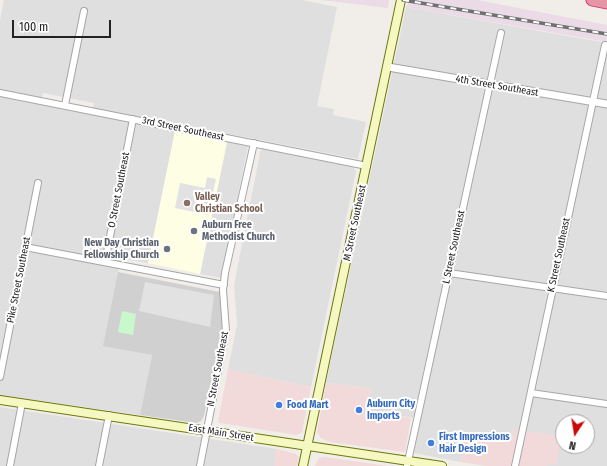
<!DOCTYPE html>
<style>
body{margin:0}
#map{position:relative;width:607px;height:466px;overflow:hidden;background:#f1eee9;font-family:"Fira Sans Condensed",sans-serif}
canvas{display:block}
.north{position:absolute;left:555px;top:414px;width:40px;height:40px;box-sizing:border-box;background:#fff;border:1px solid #a7a7a7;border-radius:50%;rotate:192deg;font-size:11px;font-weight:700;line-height:16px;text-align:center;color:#222}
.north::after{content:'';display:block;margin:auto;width:14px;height:18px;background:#cb080a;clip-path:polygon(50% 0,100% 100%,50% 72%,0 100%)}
.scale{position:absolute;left:12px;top:20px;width:99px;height:18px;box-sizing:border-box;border:2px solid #222;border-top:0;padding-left:5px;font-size:12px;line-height:14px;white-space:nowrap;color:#222;-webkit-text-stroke:3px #fff;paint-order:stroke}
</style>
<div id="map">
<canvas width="607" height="466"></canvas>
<div class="north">N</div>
<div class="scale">100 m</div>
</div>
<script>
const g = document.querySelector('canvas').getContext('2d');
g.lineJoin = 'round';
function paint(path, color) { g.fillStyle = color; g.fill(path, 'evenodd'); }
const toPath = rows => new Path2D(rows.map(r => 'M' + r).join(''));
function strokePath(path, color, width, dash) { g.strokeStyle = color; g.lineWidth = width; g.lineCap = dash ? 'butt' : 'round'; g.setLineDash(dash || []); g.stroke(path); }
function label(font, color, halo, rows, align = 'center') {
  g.font = font + ' "Fira Sans Condensed",sans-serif'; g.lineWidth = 4; g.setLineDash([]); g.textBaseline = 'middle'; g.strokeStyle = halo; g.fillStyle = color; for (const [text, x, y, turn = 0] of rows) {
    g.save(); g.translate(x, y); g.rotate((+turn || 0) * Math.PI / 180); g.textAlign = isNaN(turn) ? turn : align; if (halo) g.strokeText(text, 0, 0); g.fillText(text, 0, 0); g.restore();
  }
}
paint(toPath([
 [4,0,302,0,337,7,317,106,334,109,333,115,366,122,358,159,147,118,147,125,175,131,148,263,121,259,104,345,152,355,140,415,0,395,0,20],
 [43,93,94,103,92,113,41,103],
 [406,7,607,43,607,466,547,466,548,463,556,465,514,430,512,440,468,432,460,462,414,453,420,419,367,410,371,388,326,383],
 [563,422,587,422,587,446,563,446],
 [227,142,248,146,221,278,200,274],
 [261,148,353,167,356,171,311,387,228,369,237,325,234,285],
 [0,407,277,449,274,466,0,466]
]), '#e0dfdf');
paint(toPath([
 [228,369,311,387,302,432,297,435,220,423,218,421],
 [326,383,371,388,367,410,411,418,405,452,330,442,321,438,317,432],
 [514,429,562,436,556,465,548,464,547,466,486,466,460,462,468,432,512,440],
 [277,449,296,454,299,457,297,466,274,466],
 [325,457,388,466,315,466,319,458]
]), '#f1dad9');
paint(toPath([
 [320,0,389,0,388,8],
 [410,0,477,0,607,25,607,42,406,7]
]), '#eadbe7');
paint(toPath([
 [175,131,227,142,200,274,148,263]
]), '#fefee5');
paint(toPath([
 [118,272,220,292,224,322,204,416,201,421,196,423,140,415,152,355,103,346]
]), '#d0d0d0');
paint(toPath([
 [122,311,136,314,133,335,118,332]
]), '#c9f8cd');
paint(toPath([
 [207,177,216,179,208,215,175,208,180,183,205,188],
 [145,282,214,295,210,327,139,311]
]), '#e2e2e2');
const minor = toPath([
 [0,93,367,166],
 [65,105,84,11],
 [25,247,224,285],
 [105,262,133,119],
 [449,273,607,296],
 [0,377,38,183],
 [531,393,607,404],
 [10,466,22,403],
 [99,466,109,415],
 [200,466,226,331,223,290,225,273,254,143],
 [407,466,501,33],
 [515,466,605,45]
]);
const tertiary = toPath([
 [388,67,607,104]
]);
const secondary = toPath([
 [0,400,442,466],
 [303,466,401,0]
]);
const motorway = toPath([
 [592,0,607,3]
]);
strokePath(minor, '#a6a6a6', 8);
strokePath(tertiary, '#a6a6a6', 9);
strokePath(secondary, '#6d780a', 10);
strokePath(motorway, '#d5306b', 13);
strokePath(minor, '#fff', 6);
strokePath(tertiary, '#fff', 7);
strokePath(secondary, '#f5f8c1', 8);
strokePath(motorway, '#e595a5', 11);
const rail = toPath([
 [403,0,607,34]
]);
strokePath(rail, '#707070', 3.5);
strokePath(rail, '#fff', 2, [6]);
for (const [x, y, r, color] of [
 [187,203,4,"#8d6e63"],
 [194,231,4,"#6b7280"],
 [167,249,4,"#6b7280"],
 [279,405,4,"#3f7fe0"],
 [359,410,4,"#3f7fe0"],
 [431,443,4,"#3f7fe0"]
]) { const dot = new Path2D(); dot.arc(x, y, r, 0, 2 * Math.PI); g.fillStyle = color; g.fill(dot); strokePath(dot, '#fff', 1.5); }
label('10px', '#222', '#fff', [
 ["4th Street Southeast",497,86,10],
 ["3rd Street Southeast",183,129,12],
 ["O Street Southeast",119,190,-79],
 ["M Street Southeast",355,223,-78],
 ["L Street Southeast",454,247,-78],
 ["K Street Southeast",559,255,-78],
 ["Pike Street Southeast",19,280,-79],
 ["N Street Southeast",218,369,-79],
 ["East Main Street",221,433,9]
]);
label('bold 10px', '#785e54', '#fff', [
 ["Valley",195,197],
 ["Christian School",195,209]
], 'left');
label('bold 10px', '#5b616d', '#fff', [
 ["Auburn Free",202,225],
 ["Methodist Church",202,237],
 ["New Day Christian",159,243,"right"],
 ["Fellowship Church",159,255,"right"]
], 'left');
label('bold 10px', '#366cbe', '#fff', [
 ["Auburn City",367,404],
 ["Imports",367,416],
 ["Food Mart",287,405],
 ["First Impressions",439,437],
 ["Hair Design",439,449]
], 'left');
</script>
